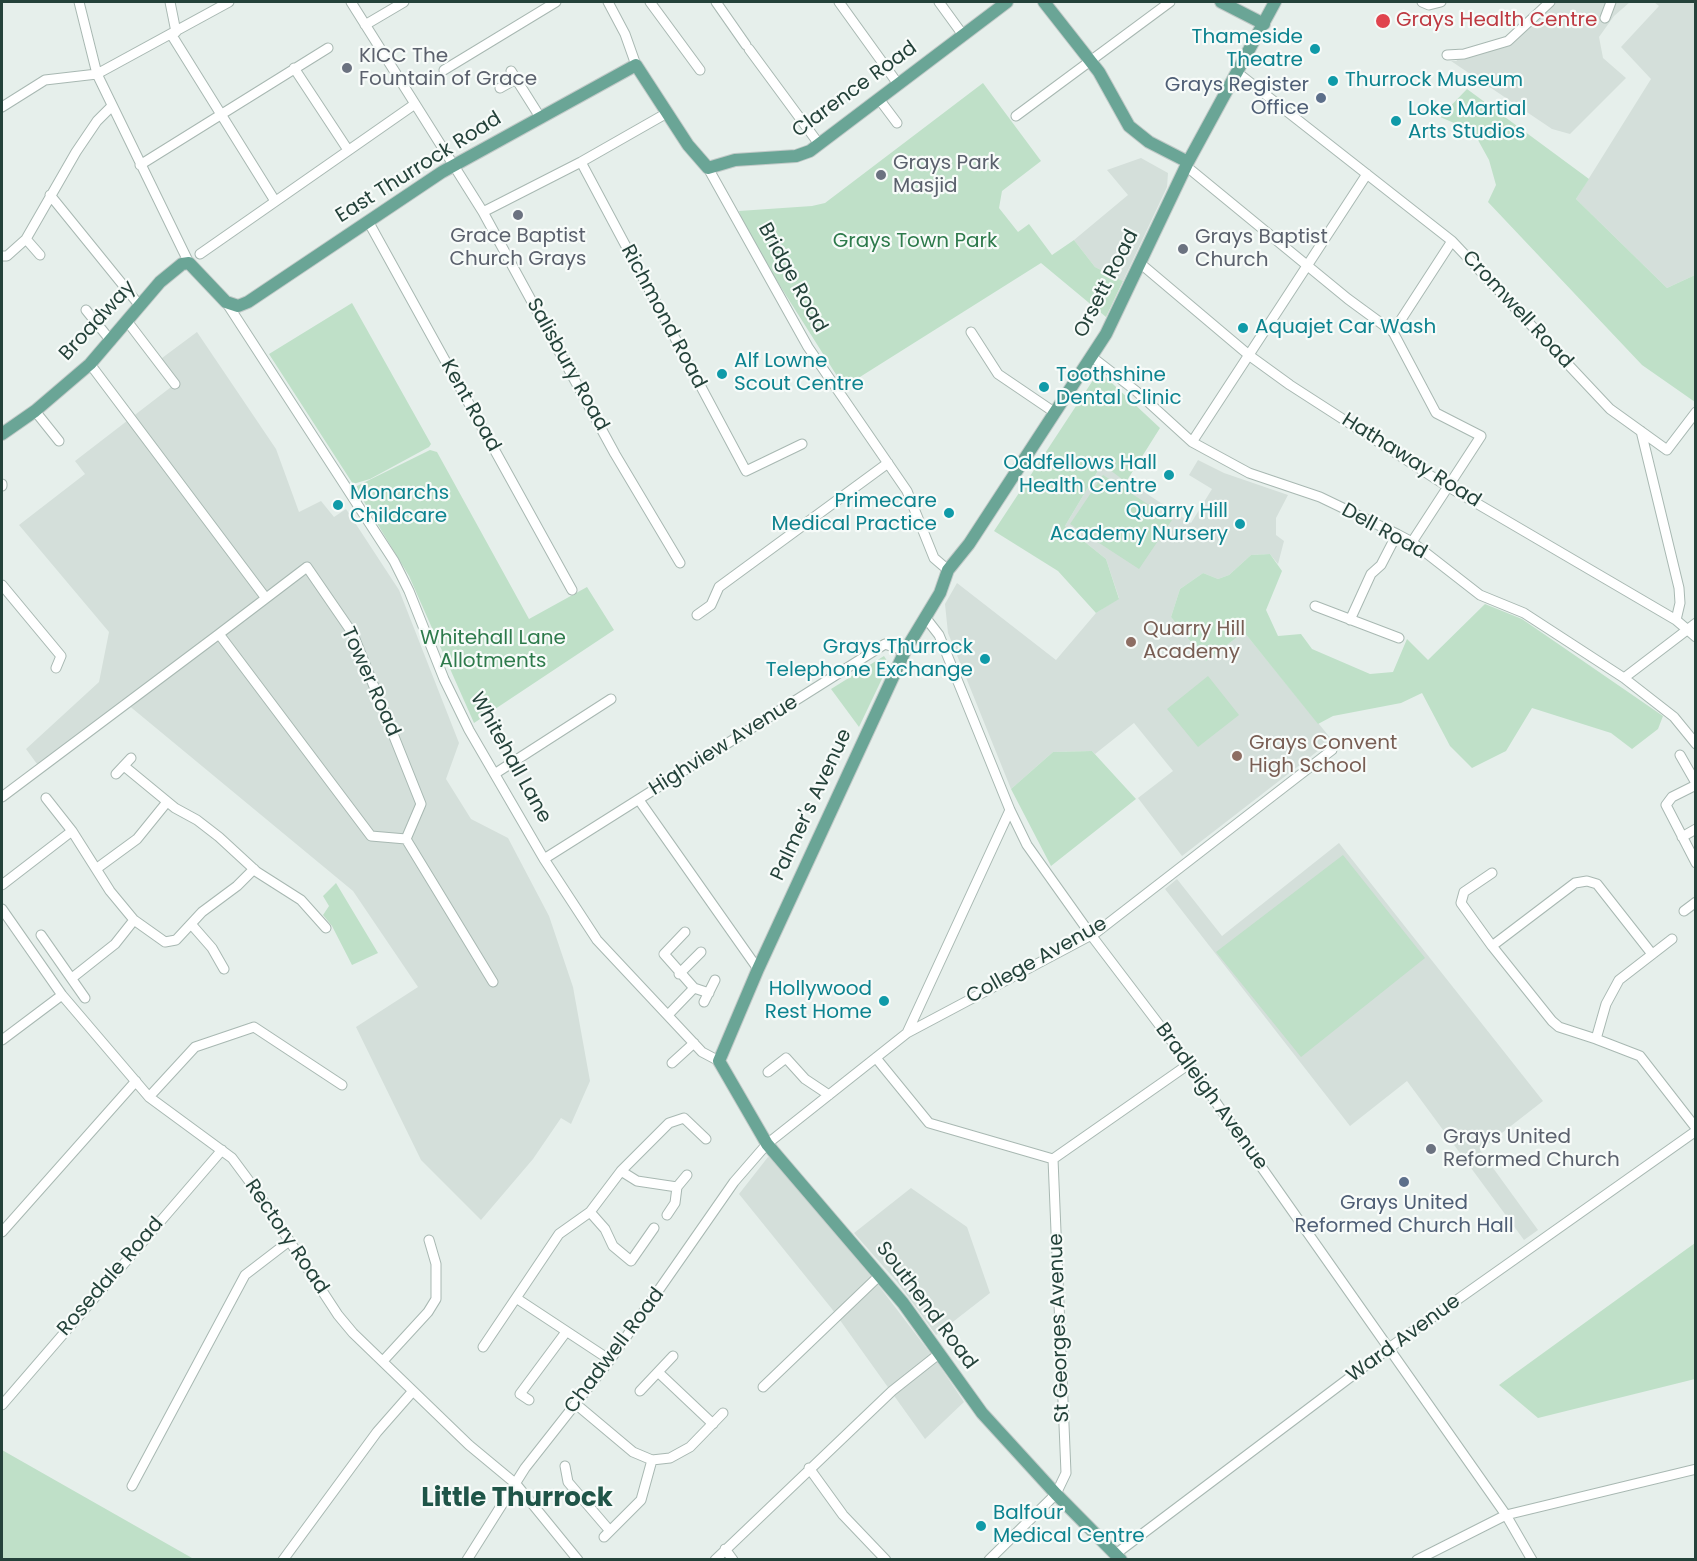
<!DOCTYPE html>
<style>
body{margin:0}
#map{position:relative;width:1697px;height:1561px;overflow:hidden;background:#e6efeb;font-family:Poppins,sans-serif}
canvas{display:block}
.frame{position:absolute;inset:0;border:3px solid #24423a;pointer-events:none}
</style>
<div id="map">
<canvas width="1697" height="1561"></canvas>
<div class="frame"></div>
</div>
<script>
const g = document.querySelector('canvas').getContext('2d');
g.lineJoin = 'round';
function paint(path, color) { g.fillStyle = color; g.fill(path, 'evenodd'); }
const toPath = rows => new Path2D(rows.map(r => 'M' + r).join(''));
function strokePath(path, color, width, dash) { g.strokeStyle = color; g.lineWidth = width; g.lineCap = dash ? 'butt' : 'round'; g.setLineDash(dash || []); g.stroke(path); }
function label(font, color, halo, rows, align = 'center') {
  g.font = font + ' Poppins,sans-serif'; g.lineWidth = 4.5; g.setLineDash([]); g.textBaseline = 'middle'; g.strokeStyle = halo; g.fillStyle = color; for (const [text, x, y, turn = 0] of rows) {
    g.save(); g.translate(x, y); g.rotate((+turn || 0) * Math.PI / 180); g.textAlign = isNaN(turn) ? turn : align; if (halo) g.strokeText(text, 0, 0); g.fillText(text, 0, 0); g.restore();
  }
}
paint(toPath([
 [1543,2,1630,2,1614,16,1599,37,1603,58,1626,78,1570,134,1552,129,1451,61,1457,61,1454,53,1505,38],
 [1654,2,1695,2,1695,275,1667,288,1576,199,1651,79,1621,47,1659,6],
 [1141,158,1168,173,1167,187,1123,281,1095,267,1074,240,1128,195,1107,170],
 [197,332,276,449,299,512,321,501,334,517,346,509,399,590,459,743,446,779,471,819,508,838,549,916,573,987,590,1081,571,1124,561,1118,533,1159,481,1220,421,1160,356,1027,418,987,353,891,127,704,40,768,26,749,99,682,109,632,19,525,85,474,75,461,175,384,158,361],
 [1198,460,1224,473,1288,495,1276,518,1276,535,1284,541,1278,564,1270,554,1251,555,1229,575,1218,579,1203,573,1180,589,1171,617,1206,661,1244,632,1332,740,1182,856,1138,798,1173,771,1134,723,1095,754,1092,751,1053,752,1011,789,948,633,945,604,957,583,1056,660,1096,613,1119,598,1106,559,1065,526,1102,464,1191,523,1212,489,1189,475],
 [1339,843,1543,1101,1480,1150,1538,1230,1524,1240,1407,1081,1350,1126,1165,889,1177,879,1222,936],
 [768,1157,773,1159,879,1286,937,1362,964,1402,925,1439,832,1309,739,1194],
 [911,1188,967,1227,990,1293,936,1335,898,1283,854,1233]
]), '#d4dfda');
paint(toPath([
 [983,83,1041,161,1002,191,999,208,1018,232,1029,224,1052,255,1074,240,1095,267,1123,281,1106,317,1041,263,844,387,746,232,739,211,812,206,825,203],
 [1467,89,1589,179,1576,199,1667,288,1695,275,1695,402,1642,365,1488,202,1496,185,1489,160,1473,131,1440,117],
 [352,303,431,444,429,447,370,479,353,484,269,354],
 [1099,371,1160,428,1126,482,1102,464,1065,526,1106,559,1119,599,1096,613,1058,571,994,531],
 [430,450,437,452,529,619,587,587,614,630,474,723,409,576,355,487],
 [1103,475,1172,520,1139,569,1070,524],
 [1270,554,1282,571,1266,610,1278,636,1301,634,1312,649,1370,674,1393,672,1407,639,1428,660,1485,604,1522,619,1663,716,1658,729,1632,749,1611,733,1532,708,1506,751,1472,768,1450,746,1422,693,1401,703,1333,716,1318,724,1244,632,1206,661,1171,617,1180,589,1203,573,1218,579,1229,575,1251,555],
 [884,656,889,664,859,727,831,689],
 [1208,676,1239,715,1198,747,1167,709],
 [1092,751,1136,799,1051,866,1011,789,1053,752],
 [1343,855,1425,958,1301,1057,1216,952],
 [336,883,378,953,352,965,332,926,323,915,329,906,323,896],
 [1695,1243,1695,1379,1538,1418,1499,1385],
 [2,1450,192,1558,2,1559]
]), '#bfe0c8');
const minor = toPath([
 [79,2,97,74,189,263],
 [170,2,176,32],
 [351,2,483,212,615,454,680,563],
 [608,2,625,34,636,65],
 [650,2,700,70],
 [716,2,746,45],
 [839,2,898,84],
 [939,2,963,35],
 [1422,2,1429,5,1441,2],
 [1605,18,1611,2],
 [365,25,404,2],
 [171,34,275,201],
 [749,49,819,144],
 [1447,55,1464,54,1508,41,1550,2],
 [294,68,348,150],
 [444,70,556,2],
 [511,71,540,117],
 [1238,73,1452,241,1610,409,1667,450,1696,412],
 [500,88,516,79],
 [879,99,897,123],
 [2,107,45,80,97,74,229,2],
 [1016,116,1170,2],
 [581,162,746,471,802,444],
 [140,165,328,48],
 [1186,166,1348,299,1393,332,1436,413,1481,436,1412,542],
 [708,168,808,347,907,491,934,558,948,570],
 [50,195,140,306],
 [483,212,581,162,667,113],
 [368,221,572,590],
 [26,239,40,255],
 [200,254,415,104],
 [2,256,7,256,26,239,76,152,97,121,112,106],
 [1141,264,1250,356,1290,385,1442,483,1676,620,1696,637],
 [226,302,394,561,409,591,444,679,469,730,544,859,597,940,702,1052,719,1061],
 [86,310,111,341],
 [127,321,175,384],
 [971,332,998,374,1054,412],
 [1393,332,1452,241],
 [1092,357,1136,391,1192,442,1249,473,1320,497,1397,534,1412,542,1480,595,1524,613,1624,678,1674,717,1696,744],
 [90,364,265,597],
 [35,411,59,441],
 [1641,431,1679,588,1680,603,1676,620],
 [1192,442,1367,174],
 [2,484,2,486],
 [307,567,353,634,421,804,406,839,371,836,219,634,307,567],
 [2,585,61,656,56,668],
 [1315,606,1399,638],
 [697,615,711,605,719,587,888,463],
 [925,617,939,635,1010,810,1027,845,1091,935,1189,1064,1506,1515,1532,1560],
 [1350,620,1371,574,1381,565,1397,534],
 [1624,678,1696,623],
 [1680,755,1696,783],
 [124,766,175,808,197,820,219,837,257,872,301,900,326,928],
 [496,773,611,699],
 [116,774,131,758],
 [1696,785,1672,797,1666,805,1696,863],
 [2,797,219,634],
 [46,798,72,831,110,891,134,920,165,942,176,940,202,912,237,886,254,869],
 [639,800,758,969],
 [1682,837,1696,829],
 [406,839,493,982],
 [544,859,885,644,905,651],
 [96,869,137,839,167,802],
 [2,885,72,831],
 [2,909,62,995,149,1097,232,1158,258,1193,338,1315,353,1333,469,1445,516,1484,578,1560],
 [1684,911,1696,902],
 [191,924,212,948,224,969],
 [685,932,664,954,694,988],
 [41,935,85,998],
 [1492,946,1461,903,1464,892,1492,873],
 [1652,954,1597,884,1587,881,1575,883,1492,946,1552,1021,1559,1027,1596,1039,1606,1004,1619,980,1672,939],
 [679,974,701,952],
 [72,978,115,944,134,920],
 [704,1002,715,980],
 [668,1015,694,988,709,993],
 [907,1033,1010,810],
 [1596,1039,1640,1056,1696,1128],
 [2,1040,62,995],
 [876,1058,929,1123,1053,1159,1189,1064],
 [672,1063,694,1043],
 [768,1072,786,1058,805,1079,829,1095],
 [149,1097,195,1047,254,1027,342,1085],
 [621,1171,637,1181,677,1187],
 [590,1212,605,1229,613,1246,631,1261,654,1228],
 [667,1215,675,1203,677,1187,687,1175],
 [2,1232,136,1081],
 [483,1347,516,1298],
 [610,1360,516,1298,559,1234,590,1212,621,1171,669,1123,684,1118,706,1139],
 [383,1361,428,1312,436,1299,436,1264,429,1240],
 [659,1373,713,1424],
 [763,1387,880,1275],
 [640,1391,673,1356],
 [529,1400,520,1394,566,1332],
 [2,1405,222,1150],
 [577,1405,633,1452,652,1460,670,1458,690,1447,723,1413],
 [565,1466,568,1482,610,1531],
 [809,1468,843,1515,886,1560],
 [132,1486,245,1275,288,1242],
 [604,1537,641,1500,652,1460],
 [725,1549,733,1560],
 [1117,1553,1389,1348,1696,1131],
 [283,1560,377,1432,413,1391],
 [467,1560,525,1468,610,1360,734,1182,767,1144,907,1033,1097,932,1332,750],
 [715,1560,892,1391,940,1353],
 [989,1560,1056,1494,1066,1473,1053,1159],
 [1417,1560,1506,1515,1696,1469]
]);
const major = toPath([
 [1044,2,1099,72,1129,126,1149,142,1188,162],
 [1221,2,1264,24],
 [2,434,35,411,90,364,160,282,182,264,189,263,226,302,238,306,248,302,442,172,636,65,688,145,708,168,735,160,796,156,810,151,1007,2],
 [1121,1560,1056,1494,982,1413,903,1303,767,1144,719,1061,758,969,905,651,940,593,948,570,969,544,1106,334,1188,162,1275,2]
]);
strokePath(minor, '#a8b8b2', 11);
strokePath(major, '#c2cac8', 14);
strokePath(minor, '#fff', 9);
strokePath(major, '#6aa596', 12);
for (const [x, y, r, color] of [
 [1383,21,8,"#e0444e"],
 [1315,49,6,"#0f9aa8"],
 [347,68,6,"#6b7280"],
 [1333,81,6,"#0f9aa8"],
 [1321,98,6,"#5c6f8a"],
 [1396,121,6,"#0f9aa8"],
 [881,175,6,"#6b7280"],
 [518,215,6,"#6b7280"],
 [1183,249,6,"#6b7280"],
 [1243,328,6,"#0f9aa8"],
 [722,374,6,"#0f9aa8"],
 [1044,387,6,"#0f9aa8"],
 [1169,475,6,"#0f9aa8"],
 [338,505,6,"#0f9aa8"],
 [949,513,6,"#0f9aa8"],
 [1240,524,6,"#0f9aa8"],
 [1131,642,6,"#8d6e63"],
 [985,659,6,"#0f9aa8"],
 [1237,756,6,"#8d6e63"],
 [884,1001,6,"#0f9aa8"],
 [1431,1149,6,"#6b7280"],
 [1404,1182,6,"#5c6f8a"],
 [981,1526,6,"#0f9aa8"]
]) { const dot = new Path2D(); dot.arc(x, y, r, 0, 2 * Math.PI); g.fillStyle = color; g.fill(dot); strokePath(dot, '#f7fbf9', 2); }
label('20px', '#be3a42', '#f7fbf9', [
 ["Grays Health Centre",1396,21]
], 'left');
label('20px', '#0d838f', '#f7fbf9', [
 ["Thameside",1303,38,"right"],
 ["Theatre",1303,61,"right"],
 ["Thurrock Museum",1345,81],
 ["Loke Martial",1408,110],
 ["Arts Studios",1408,133],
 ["Aquajet Car Wash",1255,328],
 ["Alf Lowne",734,362],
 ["Scout Centre",734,385],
 ["Toothshine",1056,376],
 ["Dental Clinic",1056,399],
 ["Oddfellows Hall",1157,464,"right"],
 ["Health Centre",1157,487,"right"],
 ["Monarchs",350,494],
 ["Childcare",350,517],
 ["Primecare",937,502,"right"],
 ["Medical Practice",937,525,"right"],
 ["Quarry Hill",1228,512,"right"],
 ["Academy Nursery",1228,535,"right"],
 ["Grays Thurrock",973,648,"right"],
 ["Telephone Exchange",973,671,"right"],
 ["Hollywood",872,990,"right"],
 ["Rest Home",872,1013,"right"],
 ["Balfour",993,1514],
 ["Medical Centre",993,1537]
], 'left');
label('20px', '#5b616d', '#f7fbf9', [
 ["KICC The",359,57],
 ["Fountain of Grace",359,80],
 ["Grays Park",893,164],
 ["Masjid",893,187],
 ["Grace Baptist",518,237,"center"],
 ["Church Grays",518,260,"center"],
 ["Grays Baptist",1195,238],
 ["Church",1195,261],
 ["Grays United",1443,1138],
 ["Reformed Church",1443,1161]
], 'left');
label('20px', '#4e5e75', '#f7fbf9', [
 ["Grays Register",1309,86],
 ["Office",1309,109],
 ["Grays United",1404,1204,"center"],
 ["Reformed Church Hall",1404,1227,"center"]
], 'right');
label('20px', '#24423a', '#f7fbf9', [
 ["Clarence Road",855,90,-36],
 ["East Thurrock Road",419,168,-32],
 ["Bridge Road",792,278,61],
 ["Orsett Road",1107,284,-63],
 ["Cromwell Road",1517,310,47],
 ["Richmond Road",663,317,62],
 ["Broadway",98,321,-47],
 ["Salisbury Road",567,365,61],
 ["Kent Road",470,406,61],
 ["Hathaway Road",1411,461,32],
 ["Dell Road",1384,532,29],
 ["Tower Road",370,682,66],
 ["Highview Avenue",724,746,-32],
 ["Whitehall Lane",510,758,61],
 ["Palmer's Avenue",812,805,-65],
 ["College Avenue",1037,961,-29],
 ["Bradleigh Avenue",1211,1097,54],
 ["Rectory Road",286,1237,56],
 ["Rosedale Road",111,1277,-49],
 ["Southend Road",926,1306,53],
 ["St Georges Avenue",1060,1328,-92],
 ["Ward Avenue",1404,1339,-36],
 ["Chadwell Road",615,1351,-53]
]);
label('20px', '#2d7a4b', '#f7fbf9', [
 ["Grays Town Park",915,242],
 ["Whitehall Lane",493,639],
 ["Allotments",493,662]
]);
label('20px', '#785e54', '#f7fbf9', [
 ["Quarry Hill",1143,630],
 ["Academy",1143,653],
 ["Grays Convent",1249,744],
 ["High School",1249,767]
], 'left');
label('bold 26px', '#1f5548', '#f7fbf9', [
 ["Little Thurrock",517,1499]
]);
</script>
